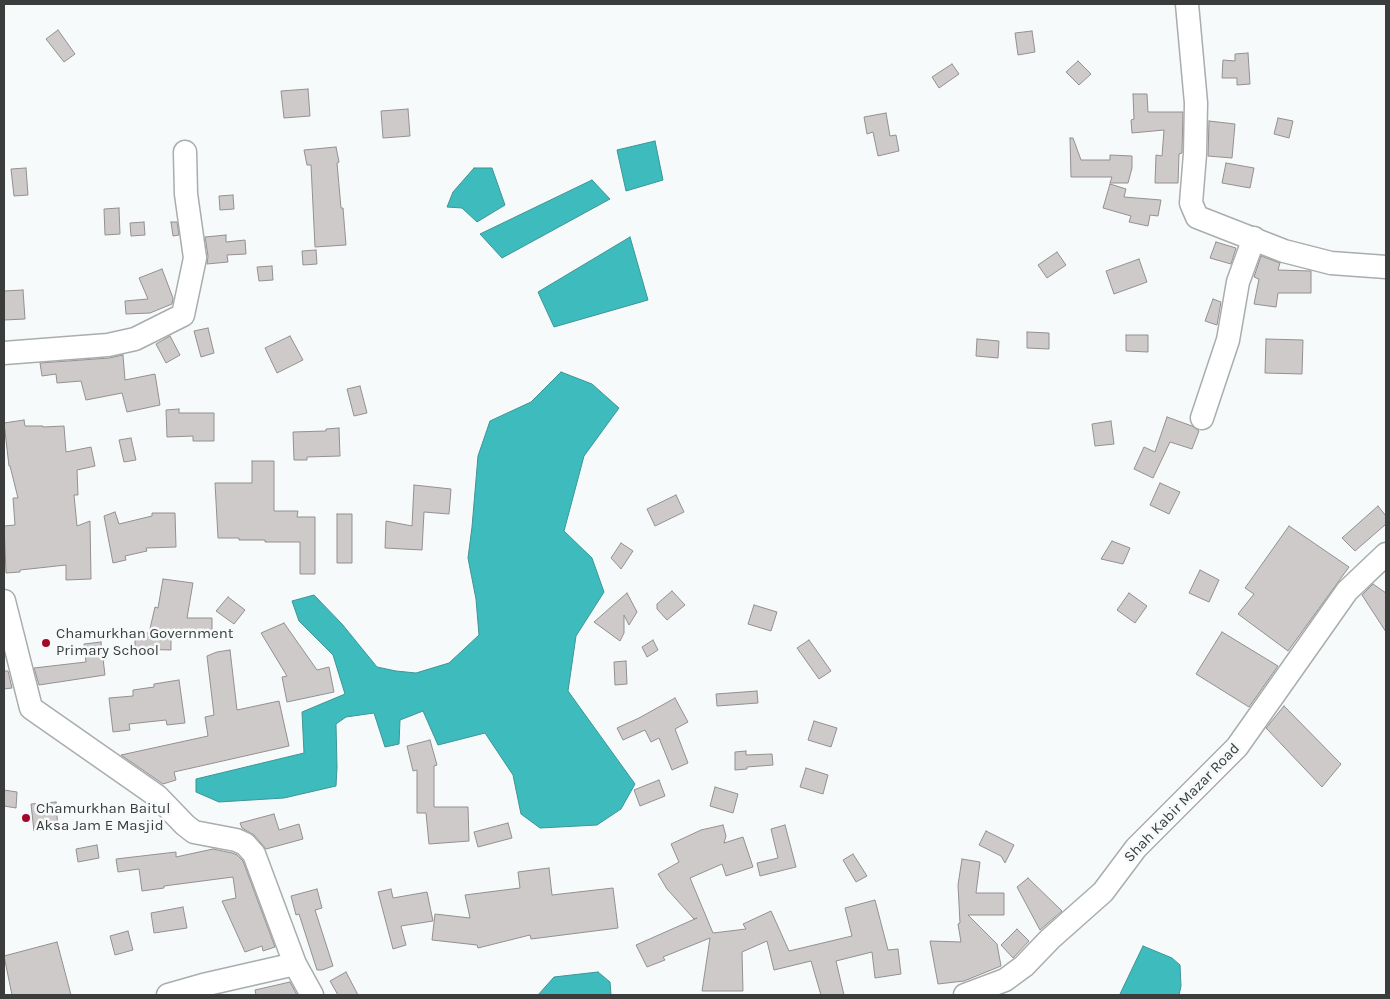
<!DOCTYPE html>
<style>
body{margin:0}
#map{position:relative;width:1390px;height:999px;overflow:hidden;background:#f6fafa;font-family:Karla,sans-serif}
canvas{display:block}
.frame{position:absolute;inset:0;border:5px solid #3b3d3d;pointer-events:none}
</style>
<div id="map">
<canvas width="1390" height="999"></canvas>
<div class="frame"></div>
</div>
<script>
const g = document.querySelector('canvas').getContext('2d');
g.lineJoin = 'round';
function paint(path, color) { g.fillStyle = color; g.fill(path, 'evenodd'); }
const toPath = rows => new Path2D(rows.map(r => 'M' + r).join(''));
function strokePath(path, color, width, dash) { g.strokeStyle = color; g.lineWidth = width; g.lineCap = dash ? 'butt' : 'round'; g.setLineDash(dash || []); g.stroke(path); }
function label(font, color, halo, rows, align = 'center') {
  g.font = font + ' Karla,sans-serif'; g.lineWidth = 5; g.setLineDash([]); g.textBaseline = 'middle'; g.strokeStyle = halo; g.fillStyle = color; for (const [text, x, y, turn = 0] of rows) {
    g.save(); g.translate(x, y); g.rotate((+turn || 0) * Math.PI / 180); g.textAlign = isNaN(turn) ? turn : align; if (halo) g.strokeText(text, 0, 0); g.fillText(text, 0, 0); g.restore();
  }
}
const water = toPath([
 [655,141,663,180,626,191,617,150,655,141],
 [474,168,492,168,505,205,477,222,462,208,447,207,453,192,474,168],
 [592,180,610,199,502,258,480,234,592,180],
 [630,237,648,300,554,327,538,292,630,237],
 [561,372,592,384,619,408,584,456,564,531,592,558,604,592,576,636,568,691,635,784,621,809,597,825,540,828,521,814,513,775,485,733,438,745,423,711,400,720,399,744,385,747,374,713,346,717,336,724,337,767,336,786,284,798,219,802,196,792,196,779,304,753,302,712,345,694,333,655,299,621,292,601,314,595,342,624,377,667,396,671,416,673,449,663,479,635,476,599,468,558,472,527,478,456,490,421,531,402,561,372],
 [1143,946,1172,958,1180,965,1181,986,1179,995,1122,995,1120,994,1143,946],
 [598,972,610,982,611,995,538,995,554,977,598,972]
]);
paint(water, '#3ebbbc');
strokePath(water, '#3d9596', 1);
const building = toPath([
 [58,30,75,54,64,62,46,39,58,30],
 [1032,31,1035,52,1018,55,1015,33,1032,31],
 [1248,53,1250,84,1237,85,1237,78,1222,78,1223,60,1235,61,1235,54,1248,53],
 [1078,61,1091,74,1079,85,1066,72,1078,61],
 [952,64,959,74,939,88,932,77,952,64],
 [308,89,310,116,284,118,281,91,308,89],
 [1133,94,1147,94,1148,112,1183,112,1182,153,1179,154,1178,183,1155,183,1156,155,1162,156,1164,130,1132,133,1131,120,1134,119,1133,94],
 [408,109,410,136,383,138,381,111,408,109],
 [886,113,890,136,896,135,899,151,878,156,873,132,867,134,864,117,886,113],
 [1278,118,1293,121,1289,138,1274,134,1278,118],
 [1209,121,1235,124,1232,158,1208,156,1209,121],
 [1070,138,1073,138,1081,160,1110,160,1110,155,1132,156,1132,168,1128,183,1110,183,1112,177,1071,177,1070,138],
 [336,147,339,162,337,163,341,208,343,208,346,245,315,247,311,165,307,165,304,150,336,147],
 [1226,163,1254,168,1250,188,1222,183,1226,163],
 [26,168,28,195,14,196,11,169,26,168],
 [1110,184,1126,189,1124,197,1161,200,1158,216,1150,215,1148,226,1129,222,1131,216,1103,208,1110,184],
 [233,195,234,209,220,210,219,196,233,195],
 [119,208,120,234,105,235,104,209,119,208],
 [144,222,145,235,131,236,130,223,144,222],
 [171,222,177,222,179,235,173,236,171,222],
 [226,235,226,242,245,240,246,254,227,255,228,262,207,264,208,256,205,237,226,235],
 [1216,242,1236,248,1231,264,1210,258,1216,242],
 [316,250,317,264,303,265,302,251,316,250],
 [1057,252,1066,265,1047,278,1038,265,1057,252],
 [1261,256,1280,263,1278,270,1311,271,1311,293,1278,293,1276,307,1254,304,1259,279,1254,277,1261,256],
 [1139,259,1147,282,1114,294,1106,271,1139,259],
 [272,266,273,280,259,281,257,267,272,266],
 [162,269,173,298,172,304,150,313,126,314,125,301,148,299,139,278,162,269],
 [23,290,25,319,4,320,4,291,23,290],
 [1213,299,1221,302,1217,325,1205,321,1213,299],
 [208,328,214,353,201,357,194,331,208,328],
 [1027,332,1049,333,1049,349,1027,348,1027,332],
 [1126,335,1148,335,1148,352,1126,351,1126,335],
 [170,336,180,355,166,363,156,344,170,336],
 [290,336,303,360,277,373,265,348,290,336],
 [977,339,999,341,998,358,976,356,977,339],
 [1266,339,1303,340,1302,374,1265,373,1266,339],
 [123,355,125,380,155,374,160,405,127,412,122,393,86,400,81,381,57,383,56,374,42,376,40,363,109,358,123,355],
 [360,386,367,413,354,416,347,389,360,386],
 [179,409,179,413,214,413,214,441,193,441,193,436,167,437,166,410,179,409],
 [1167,417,1192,426,1199,431,1192,449,1170,442,1153,478,1134,469,1144,447,1155,452,1167,417],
 [24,420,25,426,43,426,43,427,64,426,66,452,91,447,95,466,77,470,78,495,74,495,77,526,90,521,91,579,66,580,66,565,20,570,20,572,6,573,4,526,15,525,13,498,18,498,10,466,9,466,4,423,24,420],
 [1111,421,1114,444,1095,446,1092,424,1111,421],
 [339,428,340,456,307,457,307,460,294,460,293,432,326,431,326,429,339,428],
 [131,438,136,460,124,462,119,440,131,438],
 [252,461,274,461,274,511,298,511,297,517,315,517,315,574,300,574,300,542,265,542,265,540,239,540,239,538,218,538,215,483,252,483,252,461],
 [1160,483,1180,492,1169,514,1150,505,1160,483],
 [414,485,451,489,449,514,424,512,422,550,385,548,386,521,412,526,414,485],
 [676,495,684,512,655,526,647,509,676,495],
 [1378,506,1386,516,1386,524,1355,551,1342,538,1378,506],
 [115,512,119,524,152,516,152,513,175,513,176,547,146,548,147,551,125,556,126,560,113,563,104,516,115,512],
 [337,514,352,514,352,563,337,563,337,514],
 [1289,526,1349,567,1288,651,1238,614,1254,594,1245,588,1289,526],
 [1112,541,1130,548,1123,564,1101,559,1112,541],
 [621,543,633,551,621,569,611,558,621,543],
 [1200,570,1219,580,1209,602,1189,593,1200,570],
 [163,579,193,583,187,618,212,618,212,638,171,638,171,650,135,649,135,633,149,633,155,607,158,608,163,579],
 [1373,584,1386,593,1386,632,1362,595,1373,584],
 [672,591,685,605,667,620,657,609,657,604,672,591],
 [627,593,637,612,629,625,624,615,624,633,620,641,594,622,627,593],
 [1129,593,1147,606,1135,623,1117,610,1129,593],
 [228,597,245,610,234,624,216,611,228,597],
 [754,605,777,612,771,631,748,624,754,605],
 [284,623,317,670,329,667,334,692,287,702,282,677,287,676,261,633,284,623],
 [1222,632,1278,666,1249,707,1196,674,1222,632],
 [653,640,658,650,647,657,642,647,653,640],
 [809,640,831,671,819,679,797,648,809,640],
 [101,642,105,675,39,685,34,668,86,662,84,644,101,642],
 [230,650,237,710,279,701,289,746,174,772,176,780,163,784,121,755,208,736,205,717,214,715,207,656,217,652,230,650],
 [626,661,627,684,615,685,614,662,626,661],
 [4,671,8,671,12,688,4,689,4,671],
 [179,680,185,723,167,725,166,720,129,724,130,730,113,732,109,698,133,696,133,690,154,687,154,684,179,680],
 [757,691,758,703,717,706,716,694,757,691],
 [675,698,688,722,675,729,688,763,672,770,659,738,651,742,645,730,623,740,617,728,639,718,675,698],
 [1284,706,1341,764,1322,787,1266,728,1284,706],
 [814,721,837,728,831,747,808,740,814,721],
 [430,740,437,765,434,766,434,807,468,807,469,841,429,844,426,813,417,813,417,770,413,771,407,746,430,740],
 [746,751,746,755,772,754,773,765,747,767,747,769,735,770,735,752,746,751],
 [806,768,828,775,823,794,800,787,806,768],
 [659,780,665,796,640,806,634,790,659,780],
 [715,787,738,794,733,813,710,806,715,787],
 [4,790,17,792,16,808,4,806,4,790],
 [56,802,58,829,34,831,31,804,56,802],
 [274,814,279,830,299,824,303,839,266,849,254,835,242,828,240,823,274,814],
 [508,823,512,838,478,847,474,832,508,823],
 [723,825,726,836,724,843,743,837,753,867,726,876,722,864,690,878,713,933,746,929,743,924,771,911,789,951,852,936,845,908,875,900,888,950,898,949,901,974,875,978,872,952,836,961,844,995,821,995,811,961,774,970,767,941,742,952,743,991,702,991,710,938,663,957,665,960,647,967,636,945,697,918,694,919,667,889,658,874,679,862,671,844,701,830,723,825],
 [785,825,796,867,760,876,757,863,778,858,771,829,785,825],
 [986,831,1014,845,1005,863,1001,856,979,845,986,831],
 [97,845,99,858,78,862,76,849,97,845],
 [213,849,232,853,237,855,243,861,275,947,263,951,262,946,245,952,222,901,236,898,233,877,164,886,164,888,142,891,139,869,118,872,116,859,176,852,176,857,213,849],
 [853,854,867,876,856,882,843,860,853,854],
 [962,859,980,862,976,893,1004,893,1004,915,968,915,997,944,1001,966,964,981,938,984,930,941,961,942,958,924,960,923,958,885,962,859],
 [549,868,552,895,613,888,618,928,531,939,530,935,478,948,477,945,432,940,435,914,470,918,465,895,520,888,518,872,549,868],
 [1028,878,1062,911,1040,930,1017,887,1028,878],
 [317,889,322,908,315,910,333,966,322,970,317,970,299,914,296,915,291,896,317,889],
 [391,889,393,898,427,892,433,921,401,926,406,945,393,949,378,892,391,889],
 [183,907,187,928,154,933,151,913,183,907],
 [1017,929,1029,941,1013,958,1001,945,1017,929],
 [128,931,133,950,115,955,110,936,128,931],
 [57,942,71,995,12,995,4,956,57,942],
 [346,972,358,995,338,995,330,981,346,972],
 [290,982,297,995,256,995,255,990,290,982]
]);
paint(building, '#cecac9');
strokePath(building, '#949090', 1);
const minor = toPath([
 [1187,4,1196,103,1195,154,1191,203,1197,217,1284,251,1331,263,1386,267],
 [4,353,108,345,135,339,183,315,195,258,186,194,185,152],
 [1202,418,1228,340,1238,282,1254,238],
 [4,601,31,708,157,796,185,825,194,832,236,840,245,844,254,854,295,964,312,995],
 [168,995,203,985,295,964],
 [965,995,1005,980,1024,966,1050,939,1103,892,1136,848,1237,747,1347,591,1386,554]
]);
strokePath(minor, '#a9adad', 25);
strokePath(minor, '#fff', 22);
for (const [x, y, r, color] of [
 [46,643,5,"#a40728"],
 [26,818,5,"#a40728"]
]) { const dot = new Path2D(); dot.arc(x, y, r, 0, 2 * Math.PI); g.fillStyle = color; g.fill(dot); strokePath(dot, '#f6fafa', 2); }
label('15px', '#3b3d3d', '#f6fafa', [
 ["Chamurkhan Government",56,634],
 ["Primary School",56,651],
 ["Chamurkhan Baitul",36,809],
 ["Aksa Jam E Masjid",36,826]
], 'left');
label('15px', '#3b3d3d', '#f6fafa', [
 ["Shah Kabir Mazar Road",1182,803,-46]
]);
</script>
